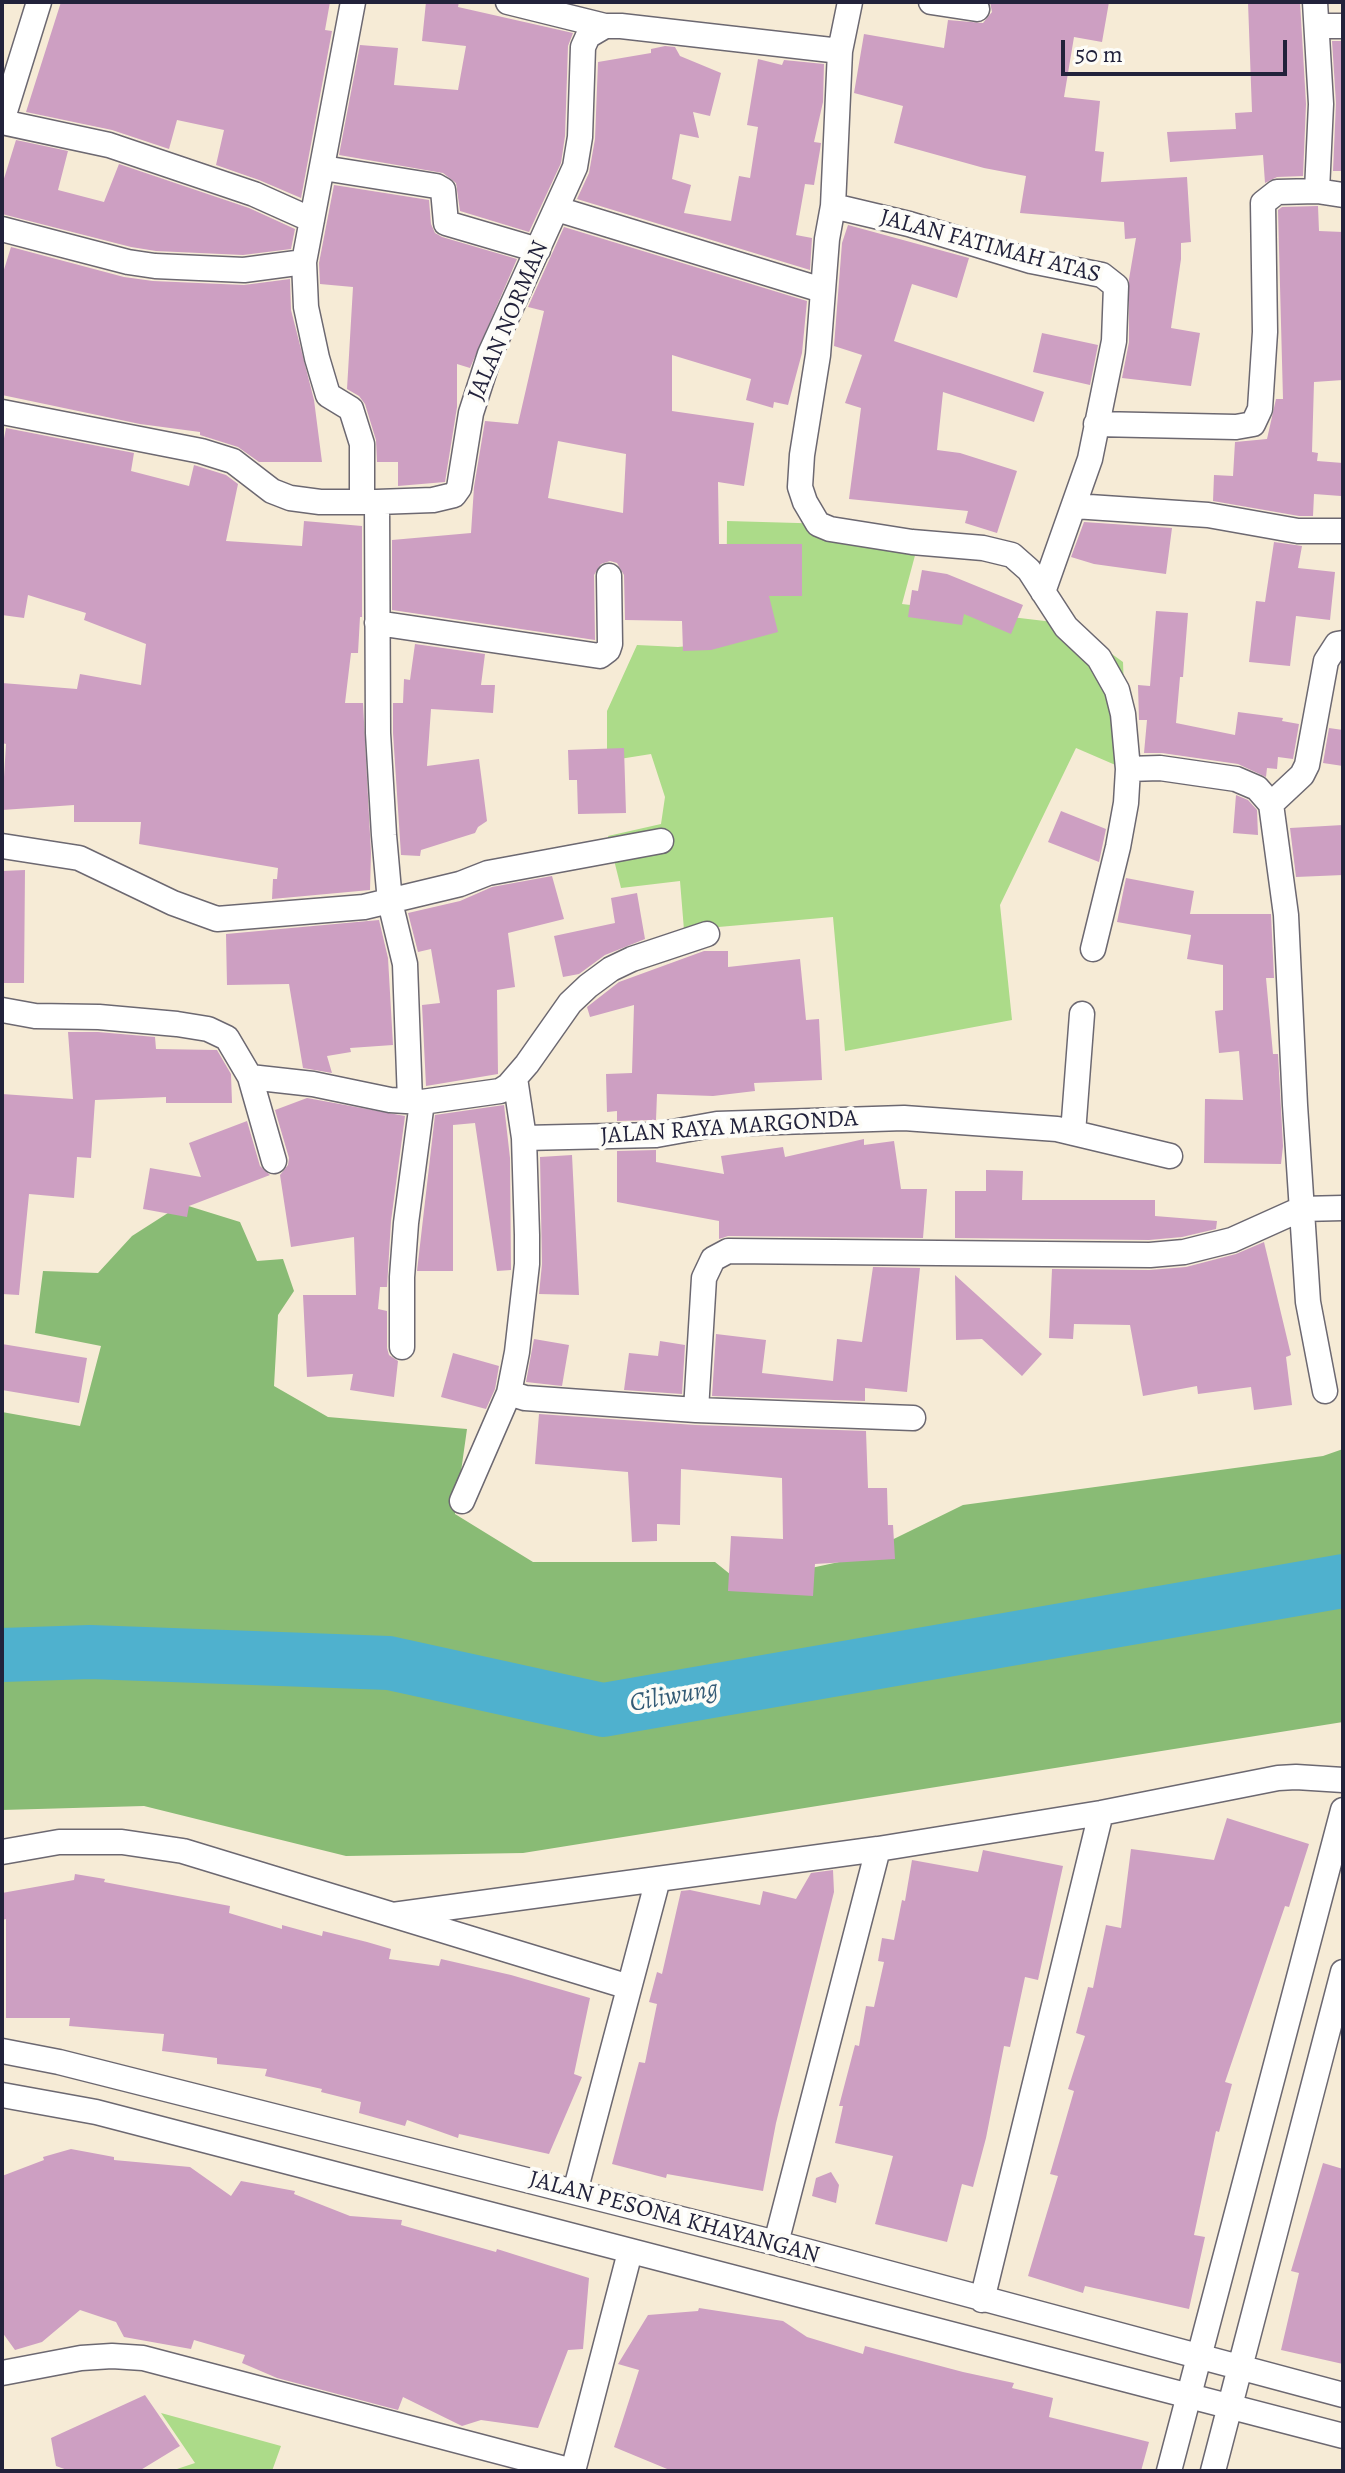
<!DOCTYPE html>
<style>
body{margin:0}
#map{position:relative;width:1345px;height:2473px;overflow:hidden;background:#f6ebd6;font-family:Alegreya,serif}
canvas{display:block}
.frame{position:absolute;inset:0;border:4px solid #22223b;pointer-events:none}
.scale{position:absolute;left:1061px;top:40px;width:226px;height:36px;box-sizing:border-box;border:4px solid #22223b;border-top:0;padding-left:10px;font-size:24px;line-height:28px;white-space:nowrap;color:#22223b;-webkit-text-stroke:6px #fdfcf7;paint-order:stroke}
</style>
<div id="map">
<canvas width="1345" height="2473"></canvas>
<div class="frame"></div>
<div class="scale">50 m</div>
</div>
<script>
const g = document.querySelector('canvas').getContext('2d');
g.lineJoin = 'round';
function paint(path, color) { g.fillStyle = color; g.fill(path, 'evenodd'); }
const toPath = rows => new Path2D(rows.map(r => 'M' + r).join(''));
function strokePath(path, color, width, dash) { g.strokeStyle = color; g.lineWidth = width; g.lineCap = dash ? 'butt' : 'round'; g.setLineDash(dash || []); g.stroke(path); }
function label(font, color, halo, rows, align = 'center') {
  g.font = font + ' Alegreya,serif'; g.lineWidth = 8; g.setLineDash([]); g.textBaseline = 'middle'; g.strokeStyle = halo; g.fillStyle = color; for (const [text, x, y, turn = 0] of rows) {
    g.save(); g.translate(x, y); g.rotate((+turn || 0) * Math.PI / 180); g.textAlign = isNaN(turn) ? turn : align; if (halo) g.strokeText(text, 0, 0); g.fillText(text, 0, 0); g.restore();
  }
}
paint(toPath([
 [727,521,833,524,921,533,902,604,1070,624,1123,662,1127,770,1076,748,1000,905,1012,1020,845,1051,833,917,684,930,680,881,621,888,608,836,661,824,665,797,651,754,607,761,607,711,637,645,678,647,726,642],
 [161,2413,281,2446,272,2471,171,2471,195,2463]
]), '#acdb89');
paint(toPath([
 [182,1204,240,1222,257,1261,283,1259,294,1291,278,1315,274,1386,328,1417,467,1429,455,1514,533,1562,715,1562,741,1583,853,1559,963,1505,1323,1456,1343,1449,1343,1722,523,1853,346,1856,144,1806,2,1810,2,1412,80,1426,101,1346,35,1333,43,1271,98,1273,132,1236]
]), '#89bb75');
strokePath(toPath([
 [2,1655,90,1652,389,1663,603,1710,1343,1581]
]), '#4fb1ce', 54);
paint(toPath([
 [61,2,330,2,325,30,332,31,301,198,259,180,216,165,224,130,177,120,169,149,112,130,26,112],
 [426,2,459,2,458,7,573,33,568,46,565,136,561,163,529,232,460,211,456,183,443,173,339,155,360,45,398,48,394,85,458,90,466,46,422,41],
 [990,2,1109,2,1102,42,1074,37,1064,97,1100,101,1095,151,1104,152,1101,182,1187,177,1191,242,1181,243,1181,259,1171,328,1200,333,1191,386,1122,378,1129,342,1129,279,1136,238,1125,239,1124,222,1020,213,1026,176,984,168,894,143,903,106,854,93,864,34,944,48,948,20,983,23,992,12],
 [1248,2,1300,2,1306,104,1303,176,1277,177,1265,183,1263,155,1170,162,1167,132,1236,129,1235,113,1252,112],
 [1332,41,1343,41,1343,171,1333,171,1336,103],
 [665,46,675,47,680,56,721,73,710,116,693,112,699,138,680,134,672,179,691,185,684,213,731,221,739,176,750,178,758,127,747,125,758,59,782,65,784,60,824,64,823,102,814,142,821,143,820,150,814,185,805,184,796,235,812,238,810,270,577,199,589,173,595,139,598,62,651,53,651,49],
 [16,140,68,151,58,190,104,202,119,164,249,208,295,229,291,249,243,255,156,251,131,247,2,214,2,185],
 [334,185,429,200,431,224,435,233,442,237,517,259,470,368,457,364,457,407,445,482,398,486,398,462,377,462,376,440,365,404,359,396,347,389,353,287,320,284,319,263],
 [1318,206,1319,231,1343,232,1343,380,1314,382,1312,452,1318,453,1317,461,1343,463,1341,496,1314,494,1313,516,1299,516,1213,501,1214,475,1233,476,1235,442,1267,439,1276,399,1283,399,1278,210,1282,207],
 [848,225,969,258,957,298,912,284,894,341,1044,392,1034,422,943,392,937,450,960,453,1017,471,997,533,965,523,968,511,849,499,861,408,845,403,862,355,834,346,842,243],
 [564,227,807,301,802,353,788,405,774,402,773,408,746,400,751,379,672,355,672,411,754,423,744,486,718,482,719,544,802,544,802,596,769,596,778,632,711,650,683,651,682,621,625,620,624,575,617,563,610,561,601,564,594,575,595,640,392,610,392,540,471,533,474,487,485,421,518,424,544,311,528,307],
 [558,441,626,454,623,513,548,498],
 [11,247,124,277,153,281,244,285,290,279,291,310,314,400,322,462,259,462,238,447,200,435,200,432,140,424,2,395,2,276],
 [1042,333,1098,345,1090,385,1033,372],
 [6,428,134,453,131,471,189,486,194,465,226,475,238,484,226,541,302,546,304,521,362,526,362,617,360,617,358,653,351,653,345,703,363,703,371,853,370,890,272,899,273,879,277,879,278,868,139,844,141,822,74,822,74,805,2,810,6,744,2,743,2,683,77,689,80,674,141,685,146,644,84,620,86,613,28,595,24,618,2,615,2,449],
 [1084,522,1172,528,1166,574,1094,564,1071,557],
 [1274,542,1302,546,1298,568,1335,572,1330,620,1296,616,1290,666,1249,662,1256,601,1265,602],
 [922,570,947,574,1023,605,1011,634,964,614,962,625,908,617,912,590,918,591],
 [1156,611,1188,613,1183,677,1180,677,1176,723,1235,735,1238,712,1283,718,1282,721,1299,724,1293,759,1278,757,1277,769,1267,768,1266,777,1238,764,1162,753,1144,753,1147,720,1139,720,1138,685,1150,686],
 [415,644,485,654,481,685,495,685,493,713,431,709,427,766,479,759,487,821,478,827,475,833,421,850,420,856,401,855,393,733,393,703,403,703,404,679,410,680],
 [1329,728,1343,730,1343,766,1323,763],
 [624,748,626,813,578,814,577,780,569,780,568,750],
 [1236,795,1248,800,1257,810,1258,835,1233,833],
 [1061,811,1106,829,1099,862,1048,842],
 [1343,825,1343,875,1296,877,1290,828],
 [25,870,24,983,2,983,2,871],
 [552,876,564,919,508,933,515,987,497,990,498,1074,426,1086,422,1005,440,1003,431,949,418,952,408,913,460,901,492,887],
 [1126,878,1194,891,1190,914,1271,914,1274,978,1266,978,1273,1054,1278,1054,1283,1146,1281,1164,1204,1163,1205,1099,1243,1100,1239,1051,1219,1053,1215,1011,1223,1010,1223,965,1187,959,1191,935,1117,922],
 [637,893,645,939,605,955,579,974,563,977,554,936,615,923,611,898],
 [379,920,388,958,393,1045,350,1048,351,1052,327,1056,332,1073,303,1068,289,984,227,985,226,934],
 [704,951,728,951,728,967,800,959,806,1020,819,1019,822,1080,754,1083,755,1091,713,1096,657,1094,656,1120,617,1121,617,1111,607,1112,606,1074,632,1073,634,1005,590,1017,587,1007,619,982],
 [68,1032,98,1032,155,1037,156,1049,217,1050,231,1074,232,1103,166,1103,166,1097,95,1100,91,1158,77,1157,74,1198,29,1194,19,1295,2,1294,2,1094,73,1099],
 [307,1098,405,1116,391,1221,387,1287,380,1287,378,1309,387,1311,387,1348,389,1355,398,1361,394,1397,350,1390,353,1374,307,1377,303,1295,356,1295,354,1237,291,1247,280,1175,288,1165,289,1158,275,1110],
 [504,1105,510,1158,511,1270,497,1271,475,1123,453,1125,453,1271,417,1271,435,1115],
 [247,1121,260,1166,270,1175,189,1206,187,1217,143,1209,150,1168,201,1177,189,1143],
 [864,1139,864,1145,894,1141,901,1189,927,1189,923,1238,728,1236,719,1239,719,1221,617,1202,617,1151,656,1150,656,1162,724,1174,721,1156,783,1147,785,1157],
 [572,1155,579,1295,539,1294,542,1264,540,1157],
 [986,1170,1023,1171,1022,1200,1155,1200,1155,1216,1217,1221,1216,1229,1182,1237,1149,1240,955,1238,955,1191,986,1191],
 [1264,1242,1291,1355,1286,1357,1292,1405,1254,1410,1251,1387,1198,1394,1197,1386,1143,1396,1130,1325,1074,1324,1073,1339,1049,1338,1052,1269,1150,1270,1186,1267,1236,1254],
 [873,1267,920,1268,907,1392,865,1388,865,1401,712,1396,716,1334,766,1340,762,1373,833,1381,837,1339,862,1342],
 [955,1275,1042,1354,1022,1376,982,1339,956,1340],
 [534,1339,569,1345,562,1386,526,1382],
 [660,1341,685,1345,682,1394,624,1390,629,1353,658,1356],
 [2,1344,87,1358,79,1403,2,1390],
 [453,1353,499,1366,495,1389,486,1409,441,1397],
 [539,1414,695,1425,866,1431,868,1488,887,1488,888,1525,893,1525,895,1559,815,1564,813,1596,728,1591,731,1536,783,1539,782,1478,681,1469,680,1525,657,1524,657,1541,632,1542,628,1472,535,1464],
 [1227,1818,1309,1844,1289,1907,1285,1906,1225,2082,1232,2084,1219,2132,1216,2131,1194,2235,1205,2237,1189,2309,1085,2286,1083,2293,1028,2276,1058,2176,1050,2174,1074,2091,1068,2089,1085,2036,1076,2033,1088,1987,1093,1988,1106,1925,1121,1928,1131,1849,1214,1860],
 [983,1850,1063,1866,1038,1980,1025,1977,1010,2047,1004,2046,986,2138,973,2187,962,2184,947,2242,875,2224,893,2156,835,2143,843,2106,839,2106,855,2045,859,2046,866,2006,874,2007,884,1962,878,1961,882,1938,894,1940,902,1900,905,1901,912,1860,978,1872],
 [833,1870,834,1892,776,2123,763,2191,667,2174,666,2178,612,2164,639,2062,645,2063,657,2004,649,2002,657,1972,662,1974,681,1891,690,1890,760,1905,763,1891,796,1899,811,1873],
 [75,1874,105,1879,104,1882,230,1906,229,1913,282,1929,282,1925,322,1936,323,1931,367,1942,391,1949,389,1959,439,1966,441,1959,511,1975,590,1998,574,2074,582,2077,549,2154,459,2134,458,2138,407,2120,405,2126,359,2113,361,2102,321,2092,322,2089,265,2076,267,2069,217,2064,217,2058,162,2051,164,2034,69,2026,70,2018,6,2018,6,1919,2,1920,2,1893,74,1880],
 [71,2149,114,2157,114,2160,190,2167,231,2196,241,2181,295,2191,294,2194,350,2216,402,2220,401,2225,496,2252,497,2249,589,2278,583,2349,568,2350,538,2428,481,2420,462,2426,403,2397,398,2410,277,2378,242,2363,245,2355,194,2340,191,2349,124,2337,116,2322,80,2310,42,2342,15,2350,2,2332,2,2176,44,2160,43,2157],
 [1323,2163,1343,2169,1343,2364,1281,2350,1299,2273,1291,2271],
 [831,2172,839,2185,836,2203,812,2196,816,2178],
 [699,2308,783,2321,807,2337,863,2354,865,2346,963,2372,1014,2383,1012,2388,1053,2398,1049,2417,1149,2442,1141,2471,672,2471,614,2447,639,2370,618,2364,648,2315,698,2311],
 [145,2395,180,2446,139,2471,70,2471,56,2466,51,2438]
]), '#cd9fc2');
const minor = toPath([
 [353,2,304,262,306,307,317,358,328,395,351,409,362,444,362,502],
 [508,2,605,26],
 [850,2,840,51,833,206,827,239,818,355,802,455,800,487,805,502,818,524,830,529,912,542,983,548,1012,555,1029,570,1066,627,1099,658,1117,690,1123,714,1128,769,1160,768,1236,779,1257,788,1271,804,1286,915,1295,1105,1308,1302,1325,1391],
 [931,2,977,9],
 [1315,2,1321,104,1317,191,1343,195],
 [1317,26,1343,26],
 [2,121,39,2],
 [2,122,109,145,254,194,312,220],
 [323,168,436,186,443,190,446,223,538,250],
 [833,206,909,224,1031,261,1102,275,1116,286,1114,341,1090,459,1043,592],
 [557,209,822,290],
 [2,229,128,262,155,266,244,270,304,262],
 [2,412,201,451,233,461,272,491,290,498,320,502,377,502,433,500,454,495,459,488,471,413,490,354,575,167,580,137,583,47,588,36,605,26,621,26,840,51],
 [1096,424,1236,427,1253,424,1260,409,1265,332,1263,203,1277,192,1317,191],
 [377,502,378,733,384,835,390,902,405,964,410,1101],
 [1074,506,1208,515,1298,531,1343,531],
 [377,623,600,656,608,650,610,644,609,576],
 [1271,804,1302,775,1307,765,1326,661,1337,644,1343,643],
 [2,846,79,858,173,903,217,919,364,907,460,884,488,873,661,841],
 [1093,949,1118,847,1126,803,1128,769],
 [2,1010,35,1016,99,1017,177,1024,208,1029,227,1038,250,1077,274,1161],
 [250,1077,313,1084,390,1100,422,1102,500,1091,508,1086,527,1064,570,1003,588,986,611,969,632,959,707,934],
 [1073,1133,1082,1014],
 [524,1138,656,1135,717,1124,904,1118,1057,1129,1170,1156],
 [402,1347,402,1277,406,1223,422,1102],
 [509,1393,525,1398,696,1410,913,1418],
 [696,1410,704,1278,713,1259,728,1251,1150,1255,1184,1252,1232,1240,1301,1209,1343,1208],
 [462,1501,509,1393,517,1352,527,1264,527,1235,524,1138,515,1078],
 [2,1852,59,1842,122,1842,183,1851,629,1987],
 [393,1915,878,1849,1101,1813,1278,1778,1296,1777,1343,1780],
 [2,2051,59,2062,776,2243,1343,2395],
 [2,2095,96,2112,1343,2436],
 [575,2192,658,1879],
 [776,2243,878,1849],
 [982,2300,1101,1813],
 [2,2373,81,2358,112,2356,143,2358,573,2471],
 [573,2471,630,2252],
 [1169,2471,1343,1810],
 [1213,2471,1343,1972]
]);
strokePath(minor, '#6c6871', 27);
strokePath(minor, '#fff', 24);
label('24px', '#22223b', '#fdfcf7', [
 ["JALAN FATIMAH ATAS",990,247,15],
 ["JALAN NORMAN",509,321,-67],
 ["JALAN RAYA MARGONDA",729,1128,-4],
 ["JALAN PESONA KHAYANGAN",674,2218,15]
]);
label('italic 26px', '#345b76', '#fdfcf7', [
 ["Ciliwung",674,1697,-10]
]);
</script>
